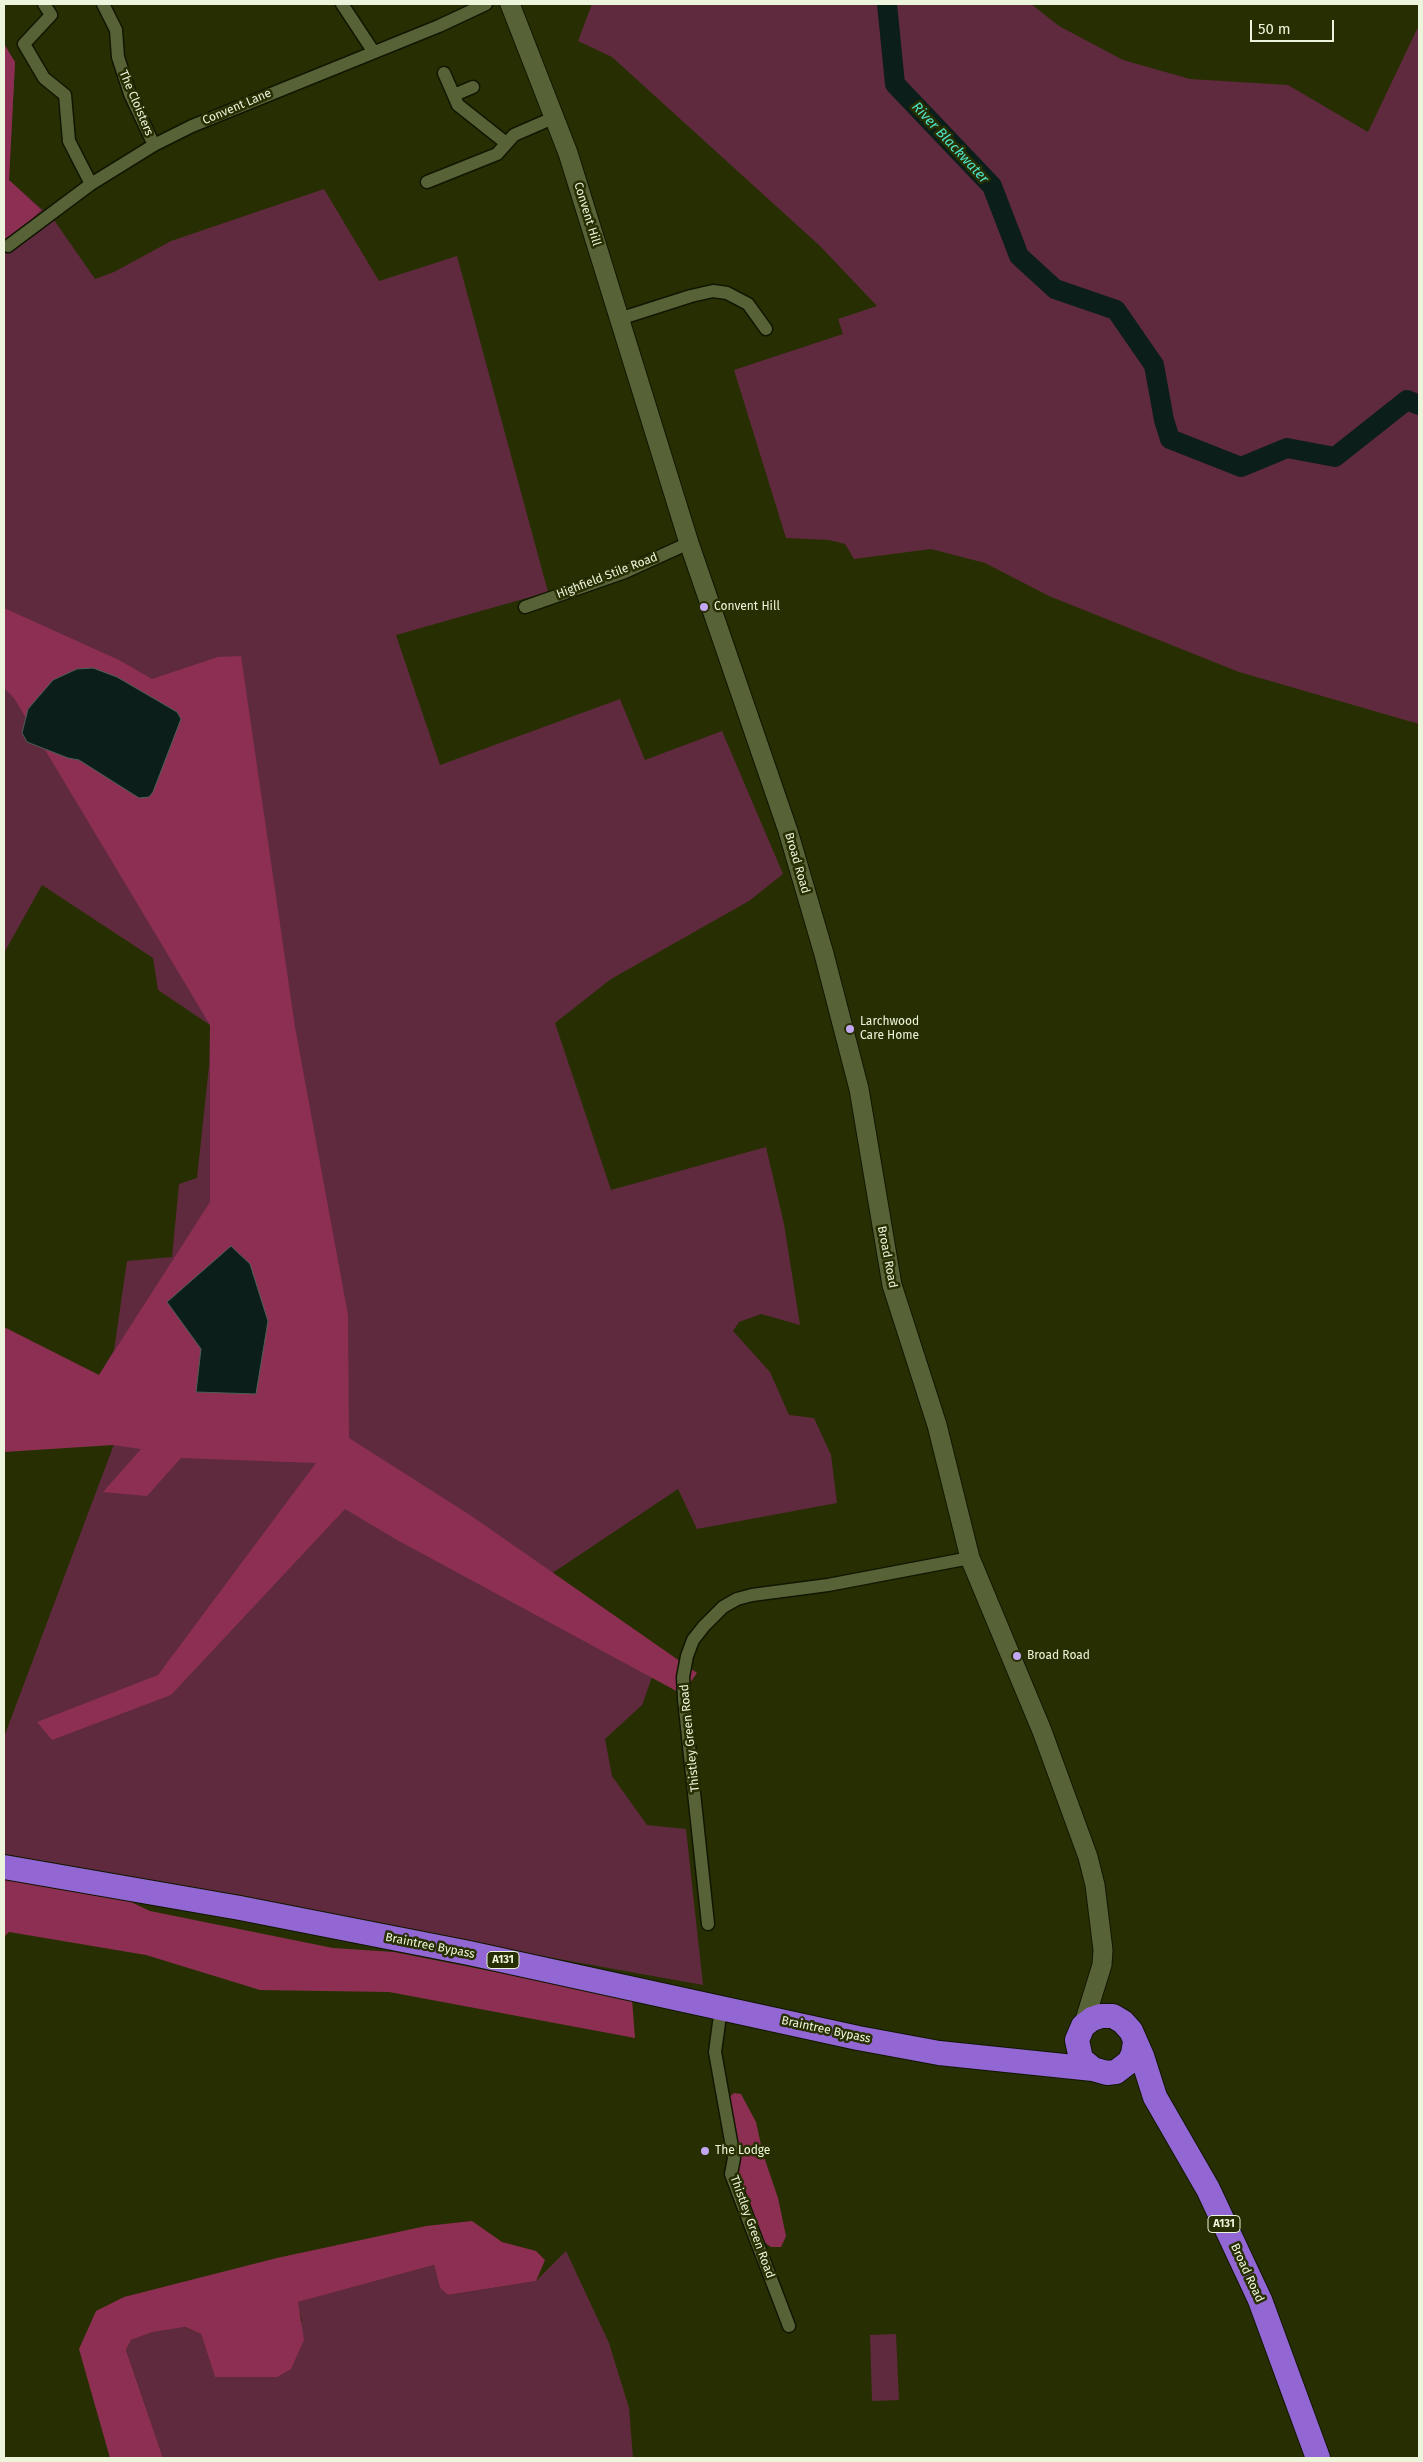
<!DOCTYPE html>
<style>
body{margin:0}
#map{position:relative;width:1423px;height:2462px;overflow:hidden;background:#272f02;font-family:"Fira Sans",sans-serif}
canvas{display:block}
.frame{position:absolute;inset:0;border:5px solid #edf4dc;pointer-events:none}
.scale{position:absolute;left:1250px;top:20px;width:84px;height:22px;box-sizing:border-box;border:2px solid #edf4dc;border-top:0;padding-left:6px;font-size:15px;line-height:18px;white-space:nowrap;color:#edf4dc;-webkit-text-stroke:4px #272f02;paint-order:stroke}
</style>
<div id="map">
<canvas width="1423" height="2462"></canvas>
<div class="frame"></div>
<div class="scale">50 m</div>
</div>
<script>
const g = document.querySelector('canvas').getContext('2d');
g.lineJoin = 'round';
function paint(path, color) { g.fillStyle = color; g.fill(path, 'evenodd'); }
const toPath = rows => new Path2D(rows.map(r => 'M' + r).join(''));
function strokePath(path, color, width, dash) { g.strokeStyle = color; g.lineWidth = width; g.lineCap = dash ? 'butt' : 'round'; g.setLineDash(dash || []); g.stroke(path); }
function label(font, color, halo, rows, align = 'center') {
  g.font = font + ' "Fira Sans",sans-serif'; g.lineWidth = 5; g.setLineDash([]); g.textBaseline = 'middle'; g.strokeStyle = halo; g.fillStyle = color; for (const [text, x, y, turn = 0] of rows) {
    g.save(); g.translate(x, y); g.rotate((+turn || 0) * Math.PI / 180); g.textAlign = isNaN(turn) ? turn : align; if (halo) g.strokeText(text, 0, 0); g.fillText(text, 0, 0); g.restore();
  }
}
paint(toPath([
 [592,4,1031,4,1059,26,1123,60,1190,79,1288,85,1368,132,1419,25,1419,724,1239,672,1049,596,985,563,931,549,854,559,845,544,829,540,786,538,734,370,843,334,838,319,877,306,820,246,612,57,578,41],
 [4,44,15,62,9,180,54,220,95,279,114,272,171,241,324,189,379,281,457,256,548,592,396,635,440,765,620,699,645,760,722,731,783,874,749,901,611,979,555,1023,611,1190,766,1147,784,1224,800,1325,761,1314,739,1322,733,1331,770,1372,789,1415,814,1418,831,1455,837,1503,697,1529,678,1489,536,1584,655,1669,642,1705,605,1739,612,1776,647,1825,686,1829,703,1985,414,1933,4,1854,4,1737,125,1415,99,1375,114,1350,127,1261,172,1257,179,1184,197,1178,209,1066,210,1025,158,990,153,958,42,885,4,953],
 [566,2251,609,2343,629,2408,633,2458,163,2458,126,2350,131,2340,153,2332,184,2327,201,2334,215,2377,302,2321,297,2302,434,2265,440,2288,448,2295,536,2281],
 [896,2334,899,2400,872,2401,870,2335]
]), '#5f2a3d');
paint(toPath([
 [4,44,15,62,9,180,41,210,4,246],
 [4,608,119,660,152,679,218,657,241,656,295,1027,348,1315,349,1438,470,1515,697,1673,682,1694,397,1540,345,1509,171,1695,52,1740,37,1722,158,1675,316,1463,181,1458,147,1496,103,1492,141,1449,113,1445,4,1452,4,1327,99,1375,210,1202,210,1025,14,698,4,688],
 [4,1876,114,1894,150,1911,333,1948,394,1952,632,1999,635,2038,389,1992,260,1990,146,1955,9,1932,4,1937],
 [734,2093,741,2094,756,2122,763,2154,778,2198,786,2236,781,2247,771,2247,761,2240,737,2169,728,2098],
 [472,2221,502,2242,536,2251,545,2260,536,2281,448,2295,440,2288,434,2265,298,2302,304,2340,291,2369,277,2377,215,2377,201,2334,185,2327,153,2332,131,2340,126,2350,163,2458,110,2458,79,2349,96,2311,124,2297,277,2258,426,2226]
]), '#8d2f53');
const water = toPath([
 [93,668,117,677,177,712,181,719,153,792,149,797,139,798,79,760,68,758,27,742,22,733,28,709,53,680,77,669,93,668],
 [231,1246,250,1264,268,1321,256,1394,196,1392,201,1349,167,1302,231,1246]
]);
paint(water, '#0b1e1a');
strokePath(water, '#4f5e54', 1);
strokePath(toPath([
 [887,4,895,84,992,186,1019,256,1055,289,1116,310,1154,365,1164,420,1170,439,1241,467,1287,448,1335,457,1407,400,1419,405]
]), '#0b1e1a', 20);
const street = toPath([
 [44,4,51,15,24,44,44,78,65,95,69,141,91,184],
 [103,4,116,30,118,57,130,94,154,145],
 [342,4,373,51],
 [444,73,458,105,506,143],
 [454,95,473,87],
 [427,182,497,154,514,135,553,118],
 [8,246,91,184,154,145,192,126,439,26,486,4],
 [619,319,691,296,713,291,727,293,748,304,766,329],
 [525,607,625,572,689,543],
 [708,1924,684,1699,683,1677,687,1656,693,1640,704,1626,723,1607,737,1599,752,1595,828,1585,970,1558],
 [721,2008,715,2052,734,2158,731,2174,789,2326]
]);
const secondary = toPath([
 [510,4,568,153,689,543,788,831,824,954,859,1089,892,1285,937,1425,970,1558,1042,1731,1088,1857,1095,1885,1103,1950,1102,1965,1083,2026]
]);
const highway = toPath([
 [4,1867,240,1908,469,1953,858,2038,939,2053,1093,2069],
 [1135,2042,1133,2054,1129,2062,1116,2072,1107,2073,1093,2069,1081,2059,1077,2040,1083,2026,1092,2019,1101,2016,1113,2016,1123,2022,1131,2031,1142,2056,1155,2097,1208,2189,1260,2300,1318,2458]
]);
strokePath(street, '#111600', 15);
strokePath(secondary, '#111600', 21);
strokePath(highway, '#111600', 26);
strokePath(street, '#586237', 12);
strokePath(secondary, '#586237', 19);
strokePath(highway, '#9267d3', 24);
for (const [x, y, r, color] of [
 [704,607,5,"#c2a8f2"],
 [850,1029,5,"#c2a8f2"],
 [1017,1656,5,"#c2a8f2"],
 [705,2151,5,"#c2a8f2"]
]) { const dot = new Path2D(); dot.arc(x, y, r, 0, 2 * Math.PI); g.fillStyle = color; g.fill(dot); strokePath(dot, '#272f02', 2); }
for (const [x, y, w] of [
 [503,1960,32],
 [1224,2224,32]
]) { const box = new Path2D(); box.roundRect(x - w / 2, y - 8.5, w, 17, 4); g.fillStyle = '#272f02'; g.fill(box); strokePath(box, '#edf4dc', 1); }
label('bold 11px', '#edf4dc', null, [
 ["A131",503,1960],
 ["A131",1224,2224]
]);
label('12px', '#edf4dc', '#272f02', [
 ["The Cloisters",136,103,67],
 ["Convent Lane",237,107,-23],
 ["Convent Hill",587,214,73],
 ["Highfield Stile Road",607,576,-21],
 ["Broad Road",797,863,74],
 ["Broad Road",887,1257,79],
 ["Thistley Green Road",690,1738,-96],
 ["Braintree Bypass",430,1946,11],
 ["Braintree Bypass",826,2030,12],
 ["Thistley Green Road",752,2227,70],
 ["Broad Road",1247,2273,65]
]);
label('12px', '#edf4dc', '#272f02', [
 ["Convent Hill",714,607],
 ["Larchwood",860,1022],
 ["Care Home",860,1036],
 ["Broad Road",1027,1656],
 ["The Lodge",715,2151]
], 'left');
label('italic 14px', '#4ee2ca', '#272f02', [
 ["River Blackwater",950,143,47]
]);
</script>
